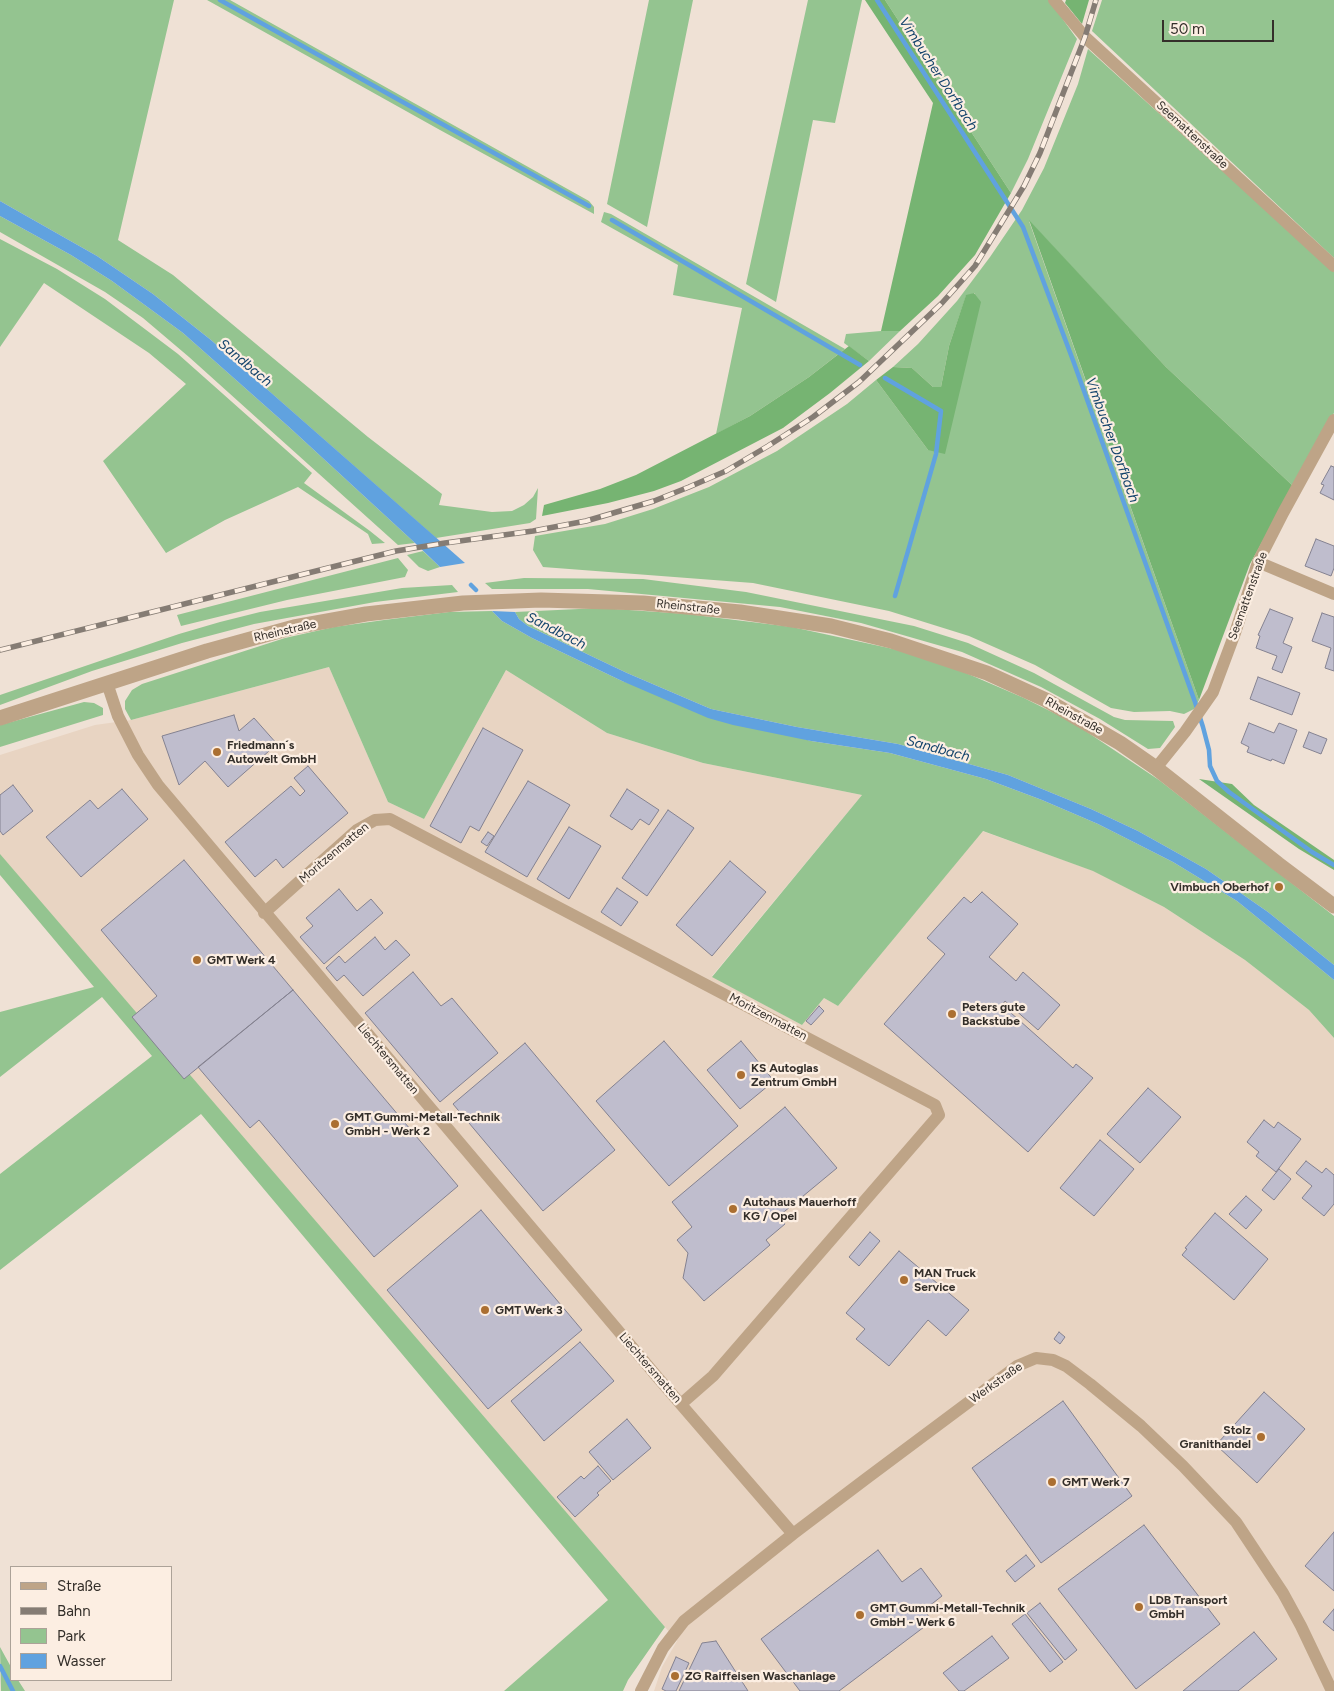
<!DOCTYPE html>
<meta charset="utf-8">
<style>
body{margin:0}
#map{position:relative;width:1334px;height:1691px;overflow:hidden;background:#efe1d5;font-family:Figtree,sans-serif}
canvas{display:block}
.legend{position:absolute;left:10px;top:1566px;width:162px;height:115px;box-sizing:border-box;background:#fceee2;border:1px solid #aca298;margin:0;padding:6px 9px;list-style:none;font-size:15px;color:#342f2a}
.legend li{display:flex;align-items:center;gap:10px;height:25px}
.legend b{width:25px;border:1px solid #aca298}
.scale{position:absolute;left:1162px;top:20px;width:112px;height:22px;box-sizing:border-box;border:2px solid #342f2a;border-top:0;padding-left:6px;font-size:15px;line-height:18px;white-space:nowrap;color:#342f2a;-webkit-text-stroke:4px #fceee2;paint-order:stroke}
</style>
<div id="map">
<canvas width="1334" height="1691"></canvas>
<ul class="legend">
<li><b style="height:6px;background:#bea487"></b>Straße</li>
<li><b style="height:6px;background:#857c74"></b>Bahn</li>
<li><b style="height:14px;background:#94c490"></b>Park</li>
<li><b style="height:14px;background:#60a2df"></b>Wasser</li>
</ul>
<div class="scale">50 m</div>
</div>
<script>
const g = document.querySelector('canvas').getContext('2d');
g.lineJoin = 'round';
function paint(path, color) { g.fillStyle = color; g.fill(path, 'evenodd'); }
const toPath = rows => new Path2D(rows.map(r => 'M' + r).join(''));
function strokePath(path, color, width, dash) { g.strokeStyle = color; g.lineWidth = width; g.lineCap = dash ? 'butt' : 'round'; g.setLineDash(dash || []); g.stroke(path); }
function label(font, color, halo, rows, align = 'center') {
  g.font = font + ' Figtree,sans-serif'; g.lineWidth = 4.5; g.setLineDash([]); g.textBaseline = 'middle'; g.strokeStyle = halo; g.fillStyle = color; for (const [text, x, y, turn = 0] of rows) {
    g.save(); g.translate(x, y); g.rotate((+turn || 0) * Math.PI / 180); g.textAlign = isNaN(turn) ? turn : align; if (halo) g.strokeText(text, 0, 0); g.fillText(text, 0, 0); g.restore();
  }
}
paint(toPath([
 [329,667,388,802,424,819,506,670,607,733,703,763,862,795,712,976,802,1025,824,998,838,1006,982,831,1094,871,1164,907,1245,960,1309,1010,1334,1038,1334,1691,654,1691,662,1667,677,1641,0,855,0,755,95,725,131,720]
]), '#e8d4c2');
paint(toPath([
 [0,0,174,0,118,240,173,275,368,437,442,494,439,505,492,512,512,511,524,505,533,497,538,488,536,519,530,523,436,538,211,340,153,294,97,256,0,201],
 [207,0,230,0,589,201,594,207,594,214,440,130],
 [649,0,693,0,647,227,607,204],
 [808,0,862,0,835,123,813,120,776,302,746,284],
 [885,0,1049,0,1077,39,1028,159,1011,193],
 [1102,0,1334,0,1334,258,1092,31],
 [1088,49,1334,272,1334,413,1293,486,1166,367,1029,221,1199,700,1194,709,1184,714,1170,711,1134,712,1111,708,1035,665,969,636,889,611,753,583,543,567,533,550,535,536,605,524,653,509,709,487,777,451,847,404,876,380,928,450,975,293,966,296,949,346,941,387,933,387,912,368,893,367,918,344,957,301,990,257,1022,210,1044,168,1078,84],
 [604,212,611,214,845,349,809,377,750,416,716,434,742,308,673,295,678,265,601,222],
 [0,216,71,255,112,281,183,333,289,427,415,543,398,545,189,357,143,318,105,292,0,232],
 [0,239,57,269,105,299,178,354,312,473,304,483,370,531,385,543,372,544,368,534,298,487,225,520,166,553,103,461,186,384,149,353,44,283,0,347],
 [881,331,900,331,869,361,844,343,846,334],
 [423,551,440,567,428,571,419,567,407,555],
 [398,558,408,570,405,577,287,600,181,626,177,615],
 [524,578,643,579,746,592,914,626,968,643,1034,673,1114,717,1125,720,1173,721,1175,727,1160,748,1148,749,1100,719,1041,687,962,652,861,623,780,607,588,589,492,589,485,583],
 [452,585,458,592,375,602,254,624,182,643,92,671,0,705,0,695,179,634,220,622,260,612,402,588],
 [600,608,687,614,792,627,898,650,945,664,1024,698,1072,722,1159,780,1334,916,1334,965,1268,912,1206,869,1138,831,1091,809,1008,775,898,744,797,727,711,709,627,673,528,626,519,619,515,612],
 [492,611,502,621,532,638,622,681,811,741,890,753,986,779,1042,800,1098,824,1173,862,1237,901,1334,980,1334,1038,1309,1010,1245,960,1164,907,1093,871,983,831,838,1006,824,998,802,1025,712,977,862,795,703,763,607,733,506,670,424,819,388,802,329,667,131,720,125,709,125,701,132,690,142,684,285,638,334,627,384,620,449,612],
 [84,702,94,703,103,708,103,715,0,747,0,725],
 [0,854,665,1627,628,1680,623,1691,504,1691,608,1600,201,1114,0,1270,0,1174,152,1056,102,997,0,1077,0,1012,94,987,0,875],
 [0,1647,11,1667,11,1680,18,1680,25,1691,1,1691]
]), '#94c490');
paint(toPath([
 [865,0,885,0,1011,193,975,255,938,296,900,331,881,331,933,103],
 [1066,0,1089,0,1082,24,1065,3],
 [1029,220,1166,367,1293,486,1250,564,1199,700],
 [974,293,981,302,945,454,928,450,876,380,893,367,912,368,933,387,941,387,949,346,966,295],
 [849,346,869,361,830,393,783,428,681,481,654,491,608,503,542,516,544,505,600,489,636,475,750,416,809,377],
 [1199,779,1232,784,1254,805,1334,860,1334,870,1299,849]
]), '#76b472');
paint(toPath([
 [0,201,97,256,153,294,211,340,465,563,440,567,415,543,289,427,183,333,112,281,71,255,0,216],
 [492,611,515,612,519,619,528,626,627,673,711,709,797,727,898,744,1008,775,1091,809,1138,831,1206,869,1268,912,1334,965,1334,980,1237,901,1173,862,1098,824,1042,800,986,779,890,753,811,741,733,725,708,718,622,681,532,638,502,621]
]), '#60a2df');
strokePath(toPath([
 [220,0,589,206],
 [877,0,1023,227,1074,363,1195,702,1203,727,1209,750,1210,766,1217,781,1229,792,1312,852,1334,865],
 [612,220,860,365],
 [885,378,941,411,936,454,895,596],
 [471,585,476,590],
 [0,1666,13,1691]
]), '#60a2df', 4.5);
const building = toPath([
 [1331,466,1334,467,1334,500,1320,493,1324,485,1321,484,1331,466],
 [1316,539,1334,546,1334,568,1331,576,1305,566,1316,539],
 [1270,609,1293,618,1283,643,1292,647,1282,673,1272,669,1277,656,1256,648,1260,636,1258,635,1270,609],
 [1322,613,1334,617,1334,671,1325,668,1331,648,1312,641,1322,613],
 [1258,677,1300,693,1292,715,1250,699,1258,677],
 [234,715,239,731,254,718,277,744,228,787,205,761,179,785,162,736,234,715],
 [1249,723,1274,733,1279,723,1297,730,1284,764,1272,759,1271,761,1247,752,1249,747,1241,743,1249,723],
 [483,728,523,750,479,831,470,826,461,843,430,826,483,728],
 [1309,732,1327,739,1321,754,1303,747,1309,732],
 [308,766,348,813,283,868,276,859,255,877,225,842,291,786,300,796,305,791,294,778,308,766],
 [528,781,570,805,527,877,485,852,528,781],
 [13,785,33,811,3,835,0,831,0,795,13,785],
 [122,789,148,819,81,877,46,837,90,800,98,809,122,789],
 [627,789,659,810,649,825,640,819,632,830,610,816,627,789],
 [668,810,694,828,647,896,622,878,668,810],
 [569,827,601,846,569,899,537,879,569,827],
 [488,832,494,836,487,846,481,842,488,832],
 [184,860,293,990,184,1079,132,1017,157,996,101,930,184,860],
 [730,861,766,892,712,956,676,925,730,861],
 [617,888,638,902,621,926,601,912,617,888],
 [339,889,357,911,371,899,383,913,324,964,300,937,313,926,306,918,339,889],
 [982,892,1018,924,989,957,1016,981,1023,972,1060,1005,1038,1030,1005,1001,1002,1005,1073,1068,1076,1064,1093,1078,1028,1152,884,1024,945,954,927,938,964,897,971,903,982,892],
 [375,937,385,950,396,940,410,955,363,996,344,975,337,981,326,968,339,956,345,963,375,937],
 [413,972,441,1006,452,998,498,1053,440,1102,365,1013,413,972],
 [293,990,458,1186,374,1257,259,1120,250,1128,198,1067,293,990],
 [819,1006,824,1011,811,1025,806,1021,819,1006],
 [664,1041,738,1126,669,1186,596,1101,664,1041],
 [741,1041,774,1081,740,1109,707,1070,741,1041],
 [525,1043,615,1150,543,1211,453,1104,525,1043],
 [1148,1088,1181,1117,1140,1163,1107,1134,1148,1088],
 [785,1107,837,1168,779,1216,785,1224,766,1240,770,1245,704,1301,683,1278,688,1253,677,1240,692,1227,672,1202,785,1107],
 [1264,1120,1274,1128,1278,1122,1301,1139,1276,1172,1256,1156,1259,1152,1247,1142,1264,1120],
 [1100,1140,1134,1169,1094,1216,1060,1188,1100,1140],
 [1306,1161,1322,1173,1326,1168,1334,1175,1334,1204,1324,1216,1302,1198,1312,1186,1296,1173,1306,1161],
 [1279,1169,1291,1179,1274,1200,1262,1190,1279,1169],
 [1246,1196,1262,1210,1246,1229,1229,1214,1246,1196],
 [481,1210,582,1330,488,1409,387,1290,481,1210],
 [1215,1213,1268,1259,1234,1300,1182,1255,1187,1249,1185,1248,1215,1213],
 [870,1232,880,1241,859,1266,849,1257,870,1232],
 [899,1251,969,1310,946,1336,928,1320,889,1366,856,1339,865,1329,846,1313,899,1251],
 [1059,1332,1065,1337,1060,1344,1054,1339,1059,1332],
 [580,1342,614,1381,544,1441,511,1401,580,1342],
 [1264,1392,1305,1429,1257,1483,1216,1445,1264,1392],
 [1063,1401,1132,1496,1041,1563,972,1468,1063,1401],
 [627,1419,651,1448,613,1480,589,1452,627,1419],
 [598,1466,611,1481,597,1493,599,1495,575,1517,557,1497,581,1476,584,1479,598,1466],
 [1144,1525,1220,1624,1136,1689,1058,1589,1144,1525],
 [1334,1532,1334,1591,1305,1566,1334,1532],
 [878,1550,902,1582,921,1568,942,1596,924,1610,932,1621,839,1691,800,1691,761,1639,878,1550],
 [1026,1555,1035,1566,1015,1582,1006,1571,1026,1555],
 [1040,1603,1077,1650,1065,1660,1027,1613,1040,1603],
 [1334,1609,1334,1631,1323,1622,1334,1609],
 [1025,1614,1063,1662,1050,1672,1012,1624,1025,1614],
 [1254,1632,1277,1659,1238,1691,1183,1691,1254,1632],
 [992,1636,1009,1658,964,1691,959,1691,943,1673,992,1636],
 [716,1641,748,1691,679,1691,702,1643,716,1641],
 [676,1657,689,1663,676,1691,666,1691,662,1689,676,1657]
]);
paint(building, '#bfbdcd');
strokePath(building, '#848291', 1);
strokePath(toPath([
 [1054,0,1085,37,1334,266],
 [1258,562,1334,594],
 [107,683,118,716,138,755,158,785,659,1379,793,1534],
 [1156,768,1185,732,1213,692,1235,633,1258,562,1283,513,1334,420],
 [264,913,357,830,375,820,390,819,935,1105,939,1115,713,1376,681,1404],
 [641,1691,663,1648,684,1621,793,1534,867,1478,1017,1366,1036,1358,1053,1360,1066,1366,1090,1384,1141,1426,1183,1466,1236,1522,1283,1593,1301,1626,1332,1691]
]), '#bea487', 12);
strokePath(toPath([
 [0,718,207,651,294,627,366,614,463,603,541,600,643,603,740,612,831,626,891,641,987,673,1046,700,1120,743,1156,768,1278,864,1334,906]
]), '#bea487', 15);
const rail = toPath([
 [0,650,396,551,445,543,533,531,586,521,654,501,689,487,726,471,768,446,813,417,859,382,942,303,975,266,1024,186,1040,153,1085,37,1096,0]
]);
strokePath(rail, '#857c74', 5.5);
strokePath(rail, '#fceee2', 4, [11]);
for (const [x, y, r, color] of [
 [217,752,5,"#ab6f31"],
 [1279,887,5,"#ab6f31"],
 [197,960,5,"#ab6f31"],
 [952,1014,5,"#ab6f31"],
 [741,1075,5,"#ab6f31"],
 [335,1124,5,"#ab6f31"],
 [733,1209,5,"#ab6f31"],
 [904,1280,5,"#ab6f31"],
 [485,1310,5,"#ab6f31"],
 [1261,1437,5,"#ab6f31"],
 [1052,1482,5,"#ab6f31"],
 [1139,1607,5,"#ab6f31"],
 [860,1615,5,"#ab6f31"],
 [675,1676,5,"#ab6f31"]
]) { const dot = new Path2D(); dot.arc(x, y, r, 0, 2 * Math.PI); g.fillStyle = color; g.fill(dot); strokePath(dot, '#fceee2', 2); }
label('12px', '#342f2a', '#fceee2', [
 ["Seemattenstraße",1192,135,43],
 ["Seemattenstraße",1248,596,-70],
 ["Rheinstraße",688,607,6],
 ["Rheinstraße",285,631,-13],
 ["Rheinstraße",1074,716,29],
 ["Moritzenmatten",334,853,-40],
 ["Moritzenmatten",768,1017,28],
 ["Liechtersmatten",388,1059,50],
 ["Liechtersmatten",650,1368,49],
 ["Werkstraße",996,1383,-35]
]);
label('bold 12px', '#342f2a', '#fceee2', [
 ["Friedmann´s",227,745],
 ["Autowelt GmbH",227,759],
 ["Vimbuch Oberhof",1269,887,"right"],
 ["GMT Werk 4",207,960],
 ["Peters gute",962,1007],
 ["Backstube",962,1021],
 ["KS Autoglas",751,1068],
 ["Zentrum GmbH",751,1082],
 ["GMT Gummi-Metall-Technik",345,1117],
 ["GmbH - Werk 2",345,1131],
 ["Autohaus Mauerhoff",743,1202],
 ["KG / Opel",743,1216],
 ["MAN Truck",914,1273],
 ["Service",914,1287],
 ["GMT Werk 3",495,1310],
 ["Stolz",1251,1430,"right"],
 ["Granithandel",1251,1444,"right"],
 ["GMT Werk 7",1062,1482],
 ["LDB Transport",1149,1600],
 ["GmbH",1149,1614],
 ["GMT Gummi-Metall-Technik",870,1608],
 ["GmbH - Werk 6",870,1622],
 ["ZG Raiffeisen Waschanlage",685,1676]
], 'left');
label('italic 14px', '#14446c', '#fceee2', [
 ["Vimbucher Dorfbach",938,74,57],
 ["Sandbach",245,363,40],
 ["Vimbucher Dorfbach",1112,440,70],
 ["Sandbach",556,631,27],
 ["Sandbach",938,749,15]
]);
</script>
